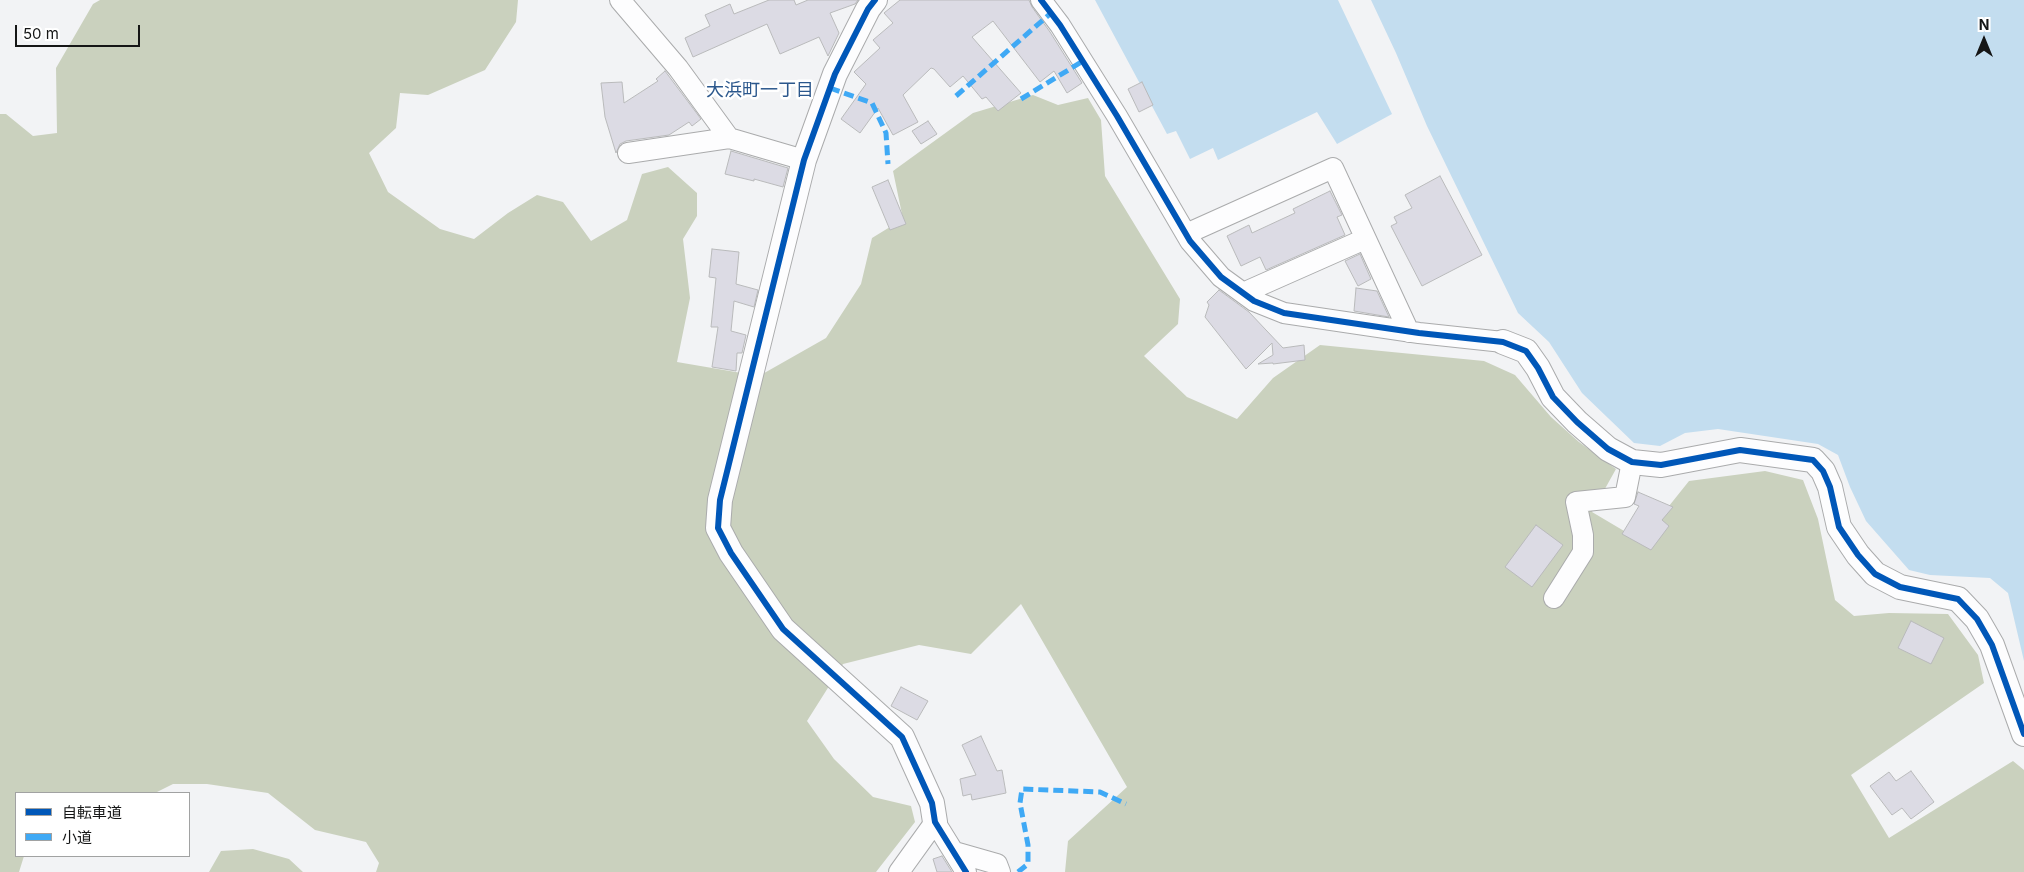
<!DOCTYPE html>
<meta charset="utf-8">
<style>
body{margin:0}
#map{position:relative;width:2024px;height:872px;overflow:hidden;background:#f2f3f5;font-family:Inter,"Noto Sans JP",sans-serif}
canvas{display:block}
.legend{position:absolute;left:15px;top:792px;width:175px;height:65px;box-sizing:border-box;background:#fff;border:1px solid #a1a2a2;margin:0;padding:6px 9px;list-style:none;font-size:15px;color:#151616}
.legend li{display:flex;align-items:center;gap:10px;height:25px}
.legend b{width:25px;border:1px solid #a1a2a2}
.north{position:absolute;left:1959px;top:15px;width:50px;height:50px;-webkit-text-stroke:4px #fff;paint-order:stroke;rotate:0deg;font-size:14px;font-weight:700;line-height:20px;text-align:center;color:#151616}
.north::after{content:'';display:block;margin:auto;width:18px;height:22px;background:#151616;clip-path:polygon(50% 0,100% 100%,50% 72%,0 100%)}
.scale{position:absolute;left:15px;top:25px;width:125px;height:22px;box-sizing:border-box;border:2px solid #151616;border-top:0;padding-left:6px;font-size:15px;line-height:18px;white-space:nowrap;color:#151616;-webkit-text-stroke:4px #fff;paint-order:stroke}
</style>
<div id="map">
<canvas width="2024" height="872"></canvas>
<ul class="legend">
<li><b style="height:6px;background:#0057b8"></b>自転車道</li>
<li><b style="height:6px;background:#3fa9f5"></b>小道</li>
</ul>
<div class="north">N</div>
<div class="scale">50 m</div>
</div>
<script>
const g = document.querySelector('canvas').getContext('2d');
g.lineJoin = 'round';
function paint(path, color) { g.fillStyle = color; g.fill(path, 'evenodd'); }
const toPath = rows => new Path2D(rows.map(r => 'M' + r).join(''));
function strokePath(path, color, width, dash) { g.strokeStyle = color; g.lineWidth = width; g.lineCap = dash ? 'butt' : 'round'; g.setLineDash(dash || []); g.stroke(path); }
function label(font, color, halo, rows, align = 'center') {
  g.font = font + ' Inter,"Noto Sans JP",sans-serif'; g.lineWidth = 5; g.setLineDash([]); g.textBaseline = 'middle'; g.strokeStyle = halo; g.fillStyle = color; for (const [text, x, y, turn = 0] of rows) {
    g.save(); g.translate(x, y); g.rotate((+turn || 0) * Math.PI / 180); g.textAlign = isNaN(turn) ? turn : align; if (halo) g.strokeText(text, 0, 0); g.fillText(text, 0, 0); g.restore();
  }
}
paint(toPath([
 [100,0,518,0,516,22,485,70,428,95,400,93,396,128,369,153,388,192,440,229,474,239,508,213,537,195,563,202,591,241,627,220,642,174,668,167,697,193,697,216,683,239,690,298,677,362,759,376,826,338,861,284,872,238,903,219,893,171,973,113,1033,95,1058,105,1088,98,1101,120,1105,176,1180,299,1178,324,1144,356,1187,397,1237,419,1273,378,1320,345,1484,361,1515,375,1551,417,1579,442,1616,469,1592,512,1641,541,1689,481,1765,471,1803,480,1818,519,1835,600,1854,616,1889,613,1948,614,1978,655,1984,683,1851,775,1889,838,2013,761,2024,770,2024,872,1065,872,1068,841,1127,787,1021,604,971,654,919,645,843,664,807,721,834,759,873,797,911,806,915,822,876,872,376,872,379,863,366,842,315,830,268,793,207,784,173,784,155,793,16,793,16,856,24,856,19,872,0,872,0,114,6,114,33,136,57,133,56,68,93,4],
 [253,849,289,859,303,872,209,872,221,851]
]), '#cad1be');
paint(toPath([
 [1095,0,1338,0,1392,114,1337,144,1317,112,1218,160,1213,148,1190,159,1176,131,1167,134],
 [1371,0,2024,0,2024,661,2008,593,1990,578,1930,575,1909,570,1866,521,1850,487,1838,455,1818,444,1718,429,1685,433,1660,446,1634,443,1582,393,1549,342,1518,313,1427,126,1396,53]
]), '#c3ddef');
const building = toPath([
 [769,0,794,0,796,5,808,0,858,0,855,4,830,13,839,33,828,56,819,37,780,54,767,24,693,57,685,38,710,26,705,15,730,4,734,14,769,0],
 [900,0,1029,0,1032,7,1050,32,1082,83,1067,93,1054,71,1040,82,993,21,972,37,1021,93,998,111,986,97,982,99,963,76,950,87,934,69,931,68,903,95,918,122,893,135,878,108,860,133,841,119,866,84,854,72,880,48,873,40,893,23,884,13,900,0],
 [665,71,701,119,692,126,689,122,669,135,626,141,620,144,616,153,605,117,601,83,622,82,624,103,658,81,656,79,665,71],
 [1142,82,1153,105,1139,112,1128,89,1142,82],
 [928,121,937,134,921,144,912,131,928,121],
 [731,151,788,168,783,187,754,179,754,181,725,174,731,151],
 [1440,176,1482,255,1422,286,1391,226,1397,223,1394,217,1412,208,1405,195,1440,176],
 [888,180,906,224,890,230,872,187,888,180],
 [1330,191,1342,215,1337,217,1345,235,1266,270,1260,257,1241,266,1227,236,1249,225,1252,233,1295,213,1293,209,1330,191],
 [712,249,739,252,736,284,758,290,754,307,734,301,731,331,746,335,742,353,737,353,736,371,712,367,718,327,711,327,716,278,709,277,712,249],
 [1360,254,1371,279,1358,286,1345,261,1360,254],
 [1356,288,1377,291,1389,317,1354,311,1356,288],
 [1219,290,1249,312,1283,348,1304,345,1305,360,1273,364,1273,363,1258,364,1273,355,1272,343,1246,369,1205,317,1209,305,1207,302,1219,290],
 [1638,492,1673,507,1662,520,1669,526,1651,550,1622,534,1639,506,1634,504,1638,492],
 [1536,525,1563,545,1532,587,1505,567,1536,525],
 [1911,621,1944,638,1931,664,1898,648,1911,621],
 [901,687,928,701,917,720,891,706,901,687],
 [981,736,997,771,1002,770,1006,793,972,800,971,794,963,796,960,779,976,775,962,745,981,736],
 [1911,771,1934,802,1911,819,1902,808,1892,815,1870,786,1889,772,1896,781,1911,771],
 [942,856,952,872,937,872,933,859,942,856]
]);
paint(building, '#dcdbe4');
strokePath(building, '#b9babb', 1);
const minor = toPath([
 [620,0,678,68,729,138],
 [1041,0,1060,25,1117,116,1190,241,1221,277,1254,301,1284,313,1419,333,1503,342],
 [628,153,729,138,804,160],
 [1186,234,1333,168,1409,332],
 [1243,293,1365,239],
 [1554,598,1583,552,1583,535,1576,502,1625,497,1632,462],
 [955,852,997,864,1000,872],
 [899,872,935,822,966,872]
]);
const tertiary = toPath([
 [875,0,868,9,835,74,804,160,720,500,718,528,731,553,783,629,902,737,932,803,935,822],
 [1503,342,1526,351,1538,368,1553,397,1577,422,1608,449,1632,462,1661,465,1740,450,1813,460,1823,471,1830,487,1839,527,1858,555,1875,574,1900,587,1958,599,1977,619,1992,645,2024,734]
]);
strokePath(minor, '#aaabac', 22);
strokePath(tertiary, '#aaabac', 26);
strokePath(minor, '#fdfdfe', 20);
strokePath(tertiary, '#fdfdfe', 24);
strokePath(toPath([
 [830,88,872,103,886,133,888,164],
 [956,96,1051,13],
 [1021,99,1083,61],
 [1018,872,1028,864,1028,845,1020,803,1022,789,1100,792,1126,804]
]), '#3fa9f5', 5, [10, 5]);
strokePath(toPath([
 [875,0,868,9,835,74,804,160,720,500,718,528,731,553,783,629,902,737,932,803,935,822,966,872],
 [1041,0,1060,25,1117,116,1190,241,1221,277,1254,301,1284,313,1419,333,1503,342,1526,351,1538,368,1553,397,1577,422,1608,449,1632,462,1661,465,1740,450,1813,460,1823,471,1830,487,1839,527,1858,555,1875,574,1900,587,1958,599,1977,619,1992,645,2024,734]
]), '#0057b8', 6);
label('18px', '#2b578c', '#fff', [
 ["大浜町一丁目",760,91]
]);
</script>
